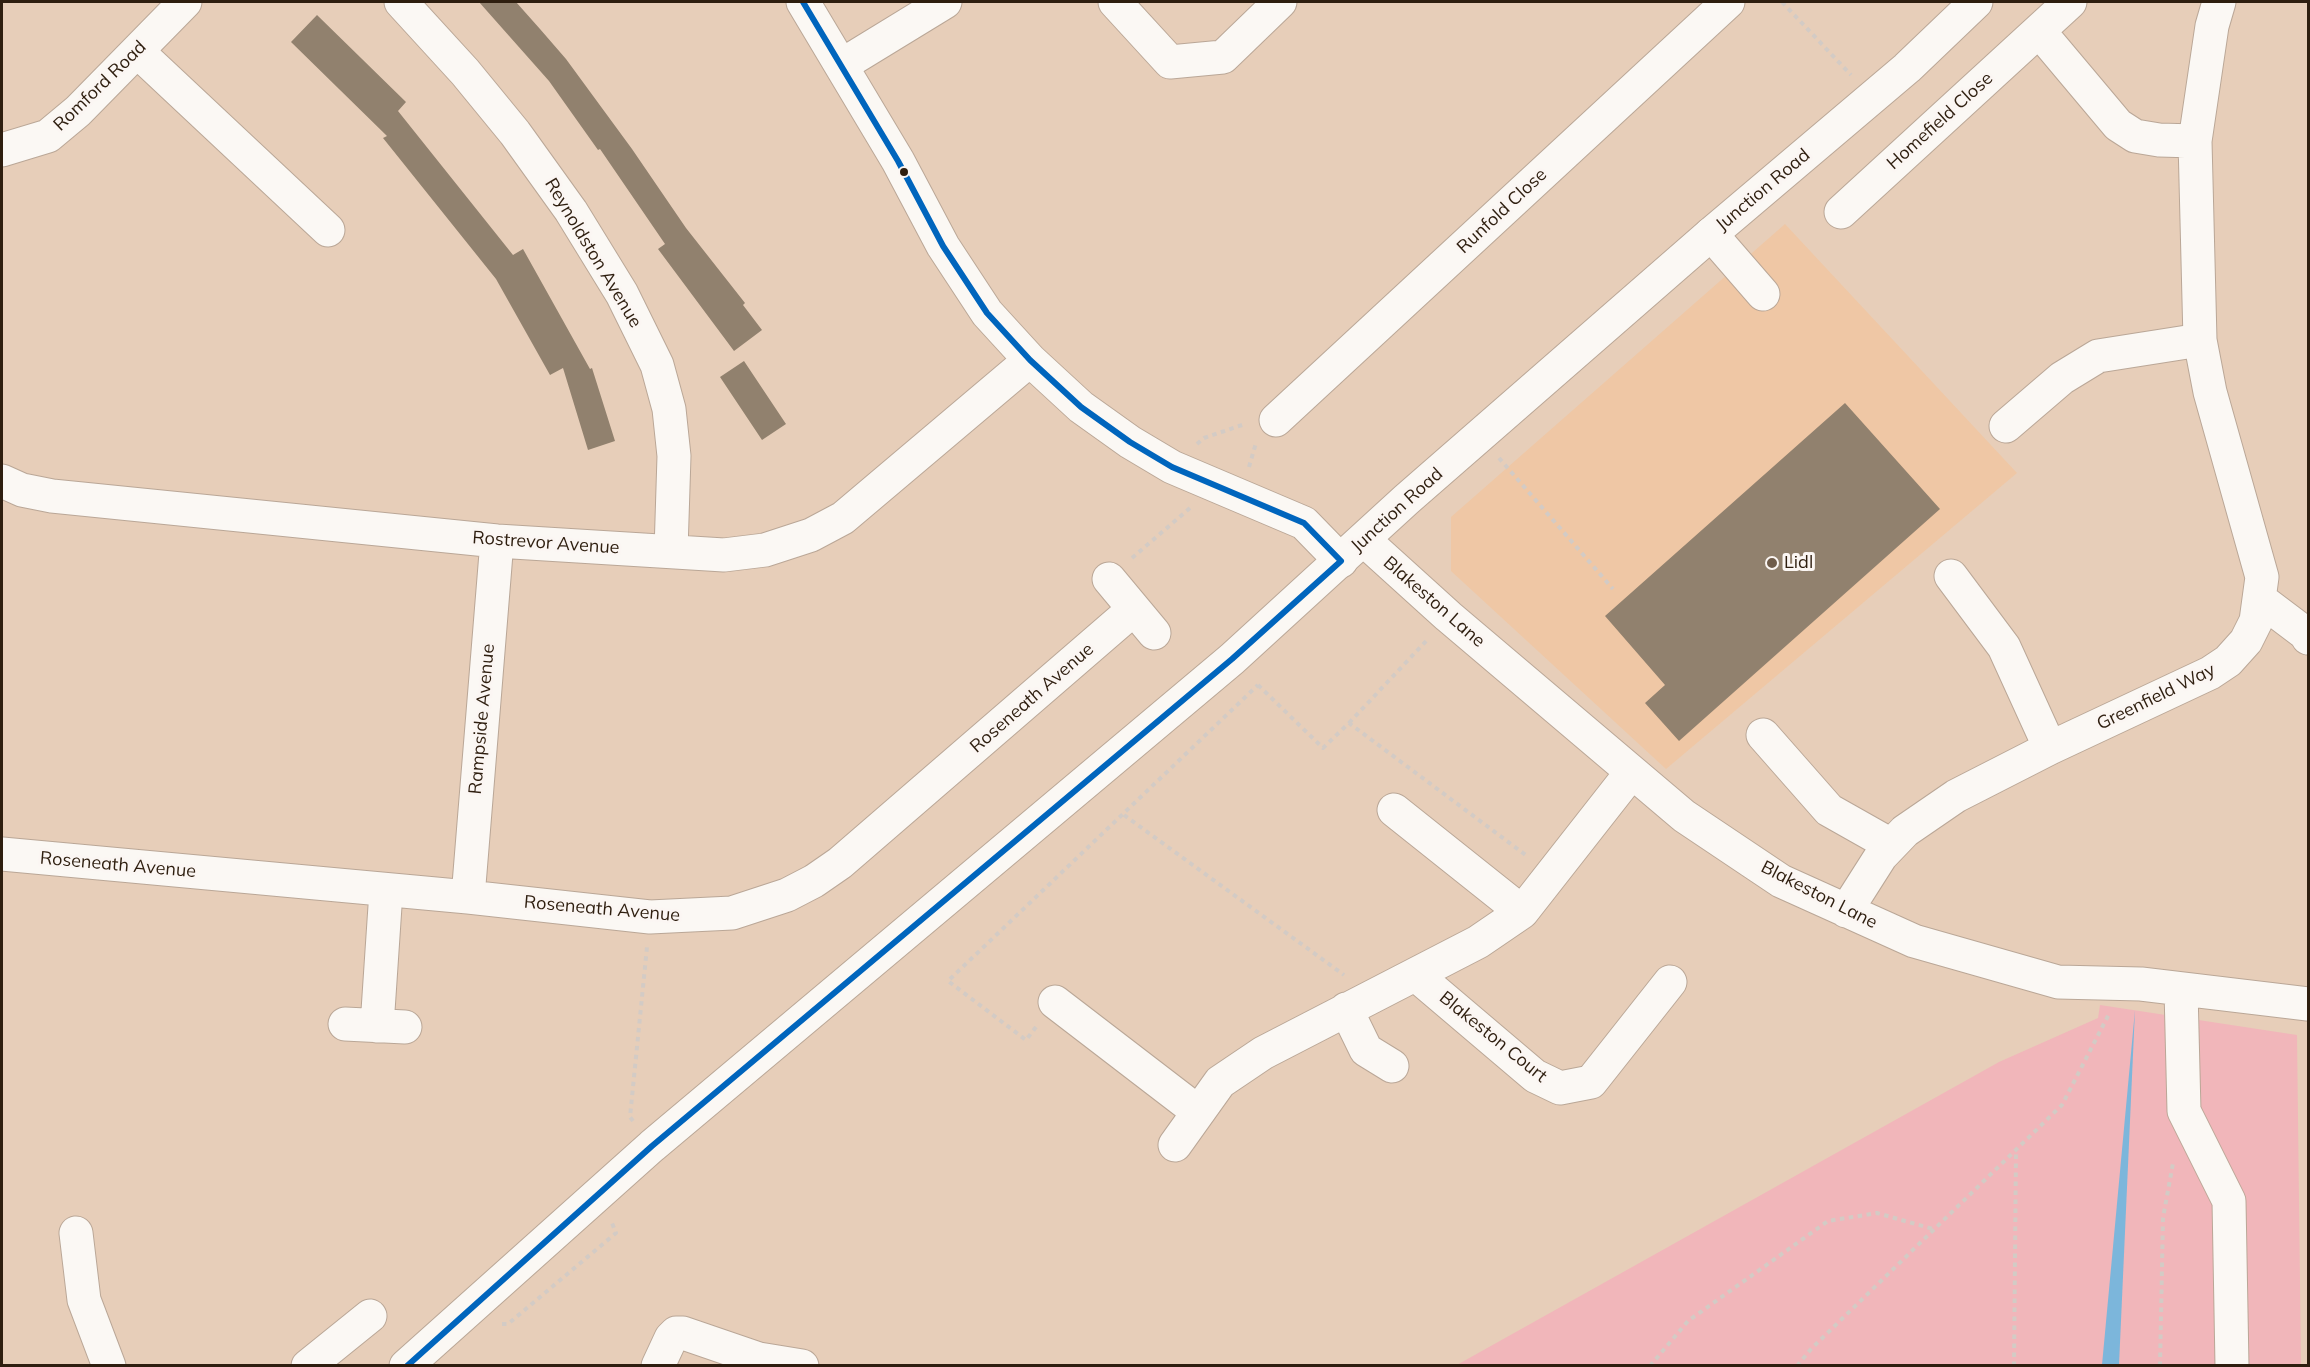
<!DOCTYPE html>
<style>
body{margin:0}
#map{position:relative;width:2310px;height:1367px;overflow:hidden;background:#e7ceb9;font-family:Mulish,sans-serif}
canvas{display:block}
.frame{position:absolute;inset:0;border:3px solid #2e1e0f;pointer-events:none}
</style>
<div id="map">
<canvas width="2310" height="1367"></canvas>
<div class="frame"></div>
</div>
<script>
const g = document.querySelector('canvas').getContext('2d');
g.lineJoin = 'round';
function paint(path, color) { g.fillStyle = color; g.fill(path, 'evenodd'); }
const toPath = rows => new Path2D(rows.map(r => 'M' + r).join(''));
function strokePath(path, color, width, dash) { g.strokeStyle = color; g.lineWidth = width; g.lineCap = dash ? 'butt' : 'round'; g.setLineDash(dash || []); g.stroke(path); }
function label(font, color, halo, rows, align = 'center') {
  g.font = font + ' Mulish,sans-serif'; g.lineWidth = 6; g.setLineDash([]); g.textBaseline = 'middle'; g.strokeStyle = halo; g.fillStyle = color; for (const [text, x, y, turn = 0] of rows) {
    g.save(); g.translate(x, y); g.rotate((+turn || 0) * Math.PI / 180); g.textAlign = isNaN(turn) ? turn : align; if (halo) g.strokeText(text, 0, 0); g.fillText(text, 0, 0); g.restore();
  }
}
paint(toPath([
 [1785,224,2017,473,1666,769,1451,571,1451,517]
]), '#efc7a5');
paint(toPath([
 [2100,1005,2297,1035,2301,1365,1455,1366,1999,1062,2098,1018]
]), '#f1b6ba');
paint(toPath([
 [2135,1010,2119,1365,2102,1365]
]), '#7cb6db');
paint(toPath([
 [479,2,516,2,540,29,566,59,632,149,686,228,745,303,743,305,762,330,734,351,658,249,665,244,600,149,598,150,549,81],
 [317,15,406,102,398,111,513,255,523,249,590,369,592,368,615,441,588,450,563,368,550,375,496,279,383,138,387,136,291,42],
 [744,361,786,424,762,440,720,377],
 [1845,403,1940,509,1679,741,1645,703,1665,685,1605,616]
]), '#91816e');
const minor = toPath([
 [401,2,465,72,515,133,571,211,622,294,657,365,669,409,674,456,671,551],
 [803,2,898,161,943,246,987,313,1030,360,1081,407,1130,442,1172,467,1304,523,1341,561],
 [1115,2,1170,62,1223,57,1280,2],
 [2039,31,2118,125,2135,136,2159,140,2195,141],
 [137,51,328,230],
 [842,65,945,2],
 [2,150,48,136,78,111,185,2],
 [1841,212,2070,2],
 [1711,234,1763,294],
 [1276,420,1728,2],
 [2006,426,2062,378,2098,356,2200,340],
 [2,481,22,490,52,496,497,541,724,555,765,550,811,535,843,518,1030,360],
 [1364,540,1448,616,1684,816,1781,881,1914,941,2058,982,2141,984,2308,1004],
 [1951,576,2004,647,2050,748],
 [1109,579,1154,633],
 [2261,600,2306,634,2308,638],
 [1763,735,1829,810,1891,845],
 [1394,810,1522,912],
 [2,854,468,897,650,917,732,913,787,895,814,881,840,863,1134,609],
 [468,897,497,541],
 [1846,911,1881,856,1905,831,1956,796,2050,748,2210,673,2228,661,2246,641,2256,621,2262,577,2210,392,2200,340,2195,141,2212,26,2219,2],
 [1416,975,1535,1076,1560,1088,1591,1082,1670,982],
 [2181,990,2184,1111,2229,1201,2232,1366],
 [1055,1002,1197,1111],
 [1346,1009,1366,1050,1392,1066],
 [345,1024,405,1027],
 [377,1026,386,891],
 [1175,1145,1220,1082,1263,1053,1478,942,1522,912,1631,773],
 [76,1233,84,1300,109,1366],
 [308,1366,370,1316],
 [658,1366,671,1338,676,1333,683,1333,759,1359,802,1366]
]);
const major = toPath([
 [406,1366,652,1146,1232,659,1407,499,1711,234,1907,68,1976,2]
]);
strokePath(minor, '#baa797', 35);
strokePath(major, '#baa797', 35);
strokePath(toPath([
 [1782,2,1851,75],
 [1197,444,1204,438,1245,424],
 [1499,458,1613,589],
 [1249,467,1256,443],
 [1132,558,1190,508],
 [1258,685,1323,748,1349,723,1527,856],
 [1349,723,1428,639],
 [1124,815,1344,975],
 [1036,1027,1026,1040,948,981,1258,685],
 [633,1121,630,1117,647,947],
 [502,1324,508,1324,616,1233,612,1223],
 [1650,1366,1688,1321,1828,1221,1877,1213,1933,1229],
 [1797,1366,1811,1349,2062,1105,2109,1014],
 [2014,1366,2016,1150],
 [2160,1366,2163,1218,2173,1163]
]), '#d3cbc5', 4, [4.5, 4.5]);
strokePath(minor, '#fbf8f4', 33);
strokePath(major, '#fbf8f4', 33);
strokePath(toPath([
 [803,2,898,161,943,246,987,313,1030,360,1081,407,1130,442,1172,467,1304,523,1341,561],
 [407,1366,652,1146,1232,659,1341,561]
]), '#0065bd', 6);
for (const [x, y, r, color] of [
 [904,172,5,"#2e1e0f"],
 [1772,563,6,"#6f5c4a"]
]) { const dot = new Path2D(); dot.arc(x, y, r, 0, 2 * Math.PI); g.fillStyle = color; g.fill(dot); strokePath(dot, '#fbf6f3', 2); }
label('18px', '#2e1e0f', '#fbf6f3', [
 ["Romford Road",100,86,-44],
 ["Homefield Close",1940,121,-42],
 ["Junction Road",1763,190,-40],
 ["Runfold Close",1502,211,-43],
 ["Reynoldston Avenue",593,253,59],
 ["Junction Road",1397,510,-42],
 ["Rostrevor Avenue",546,543,4],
 ["Blakeston Lane",1434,602,41],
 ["Greenfield Way",2156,697,-26],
 ["Roseneath Avenue",1032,698,-41],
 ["Rampside Avenue",482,719,-85],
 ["Roseneath Avenue",118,865,5],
 ["Blakeston Lane",1819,895,27],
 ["Roseneath Avenue",602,909,5],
 ["Blakeston Court",1493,1037,39]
]);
label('18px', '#2e1e0f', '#fbf6f3', [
 ["Lidl",1784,563]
], 'left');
</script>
